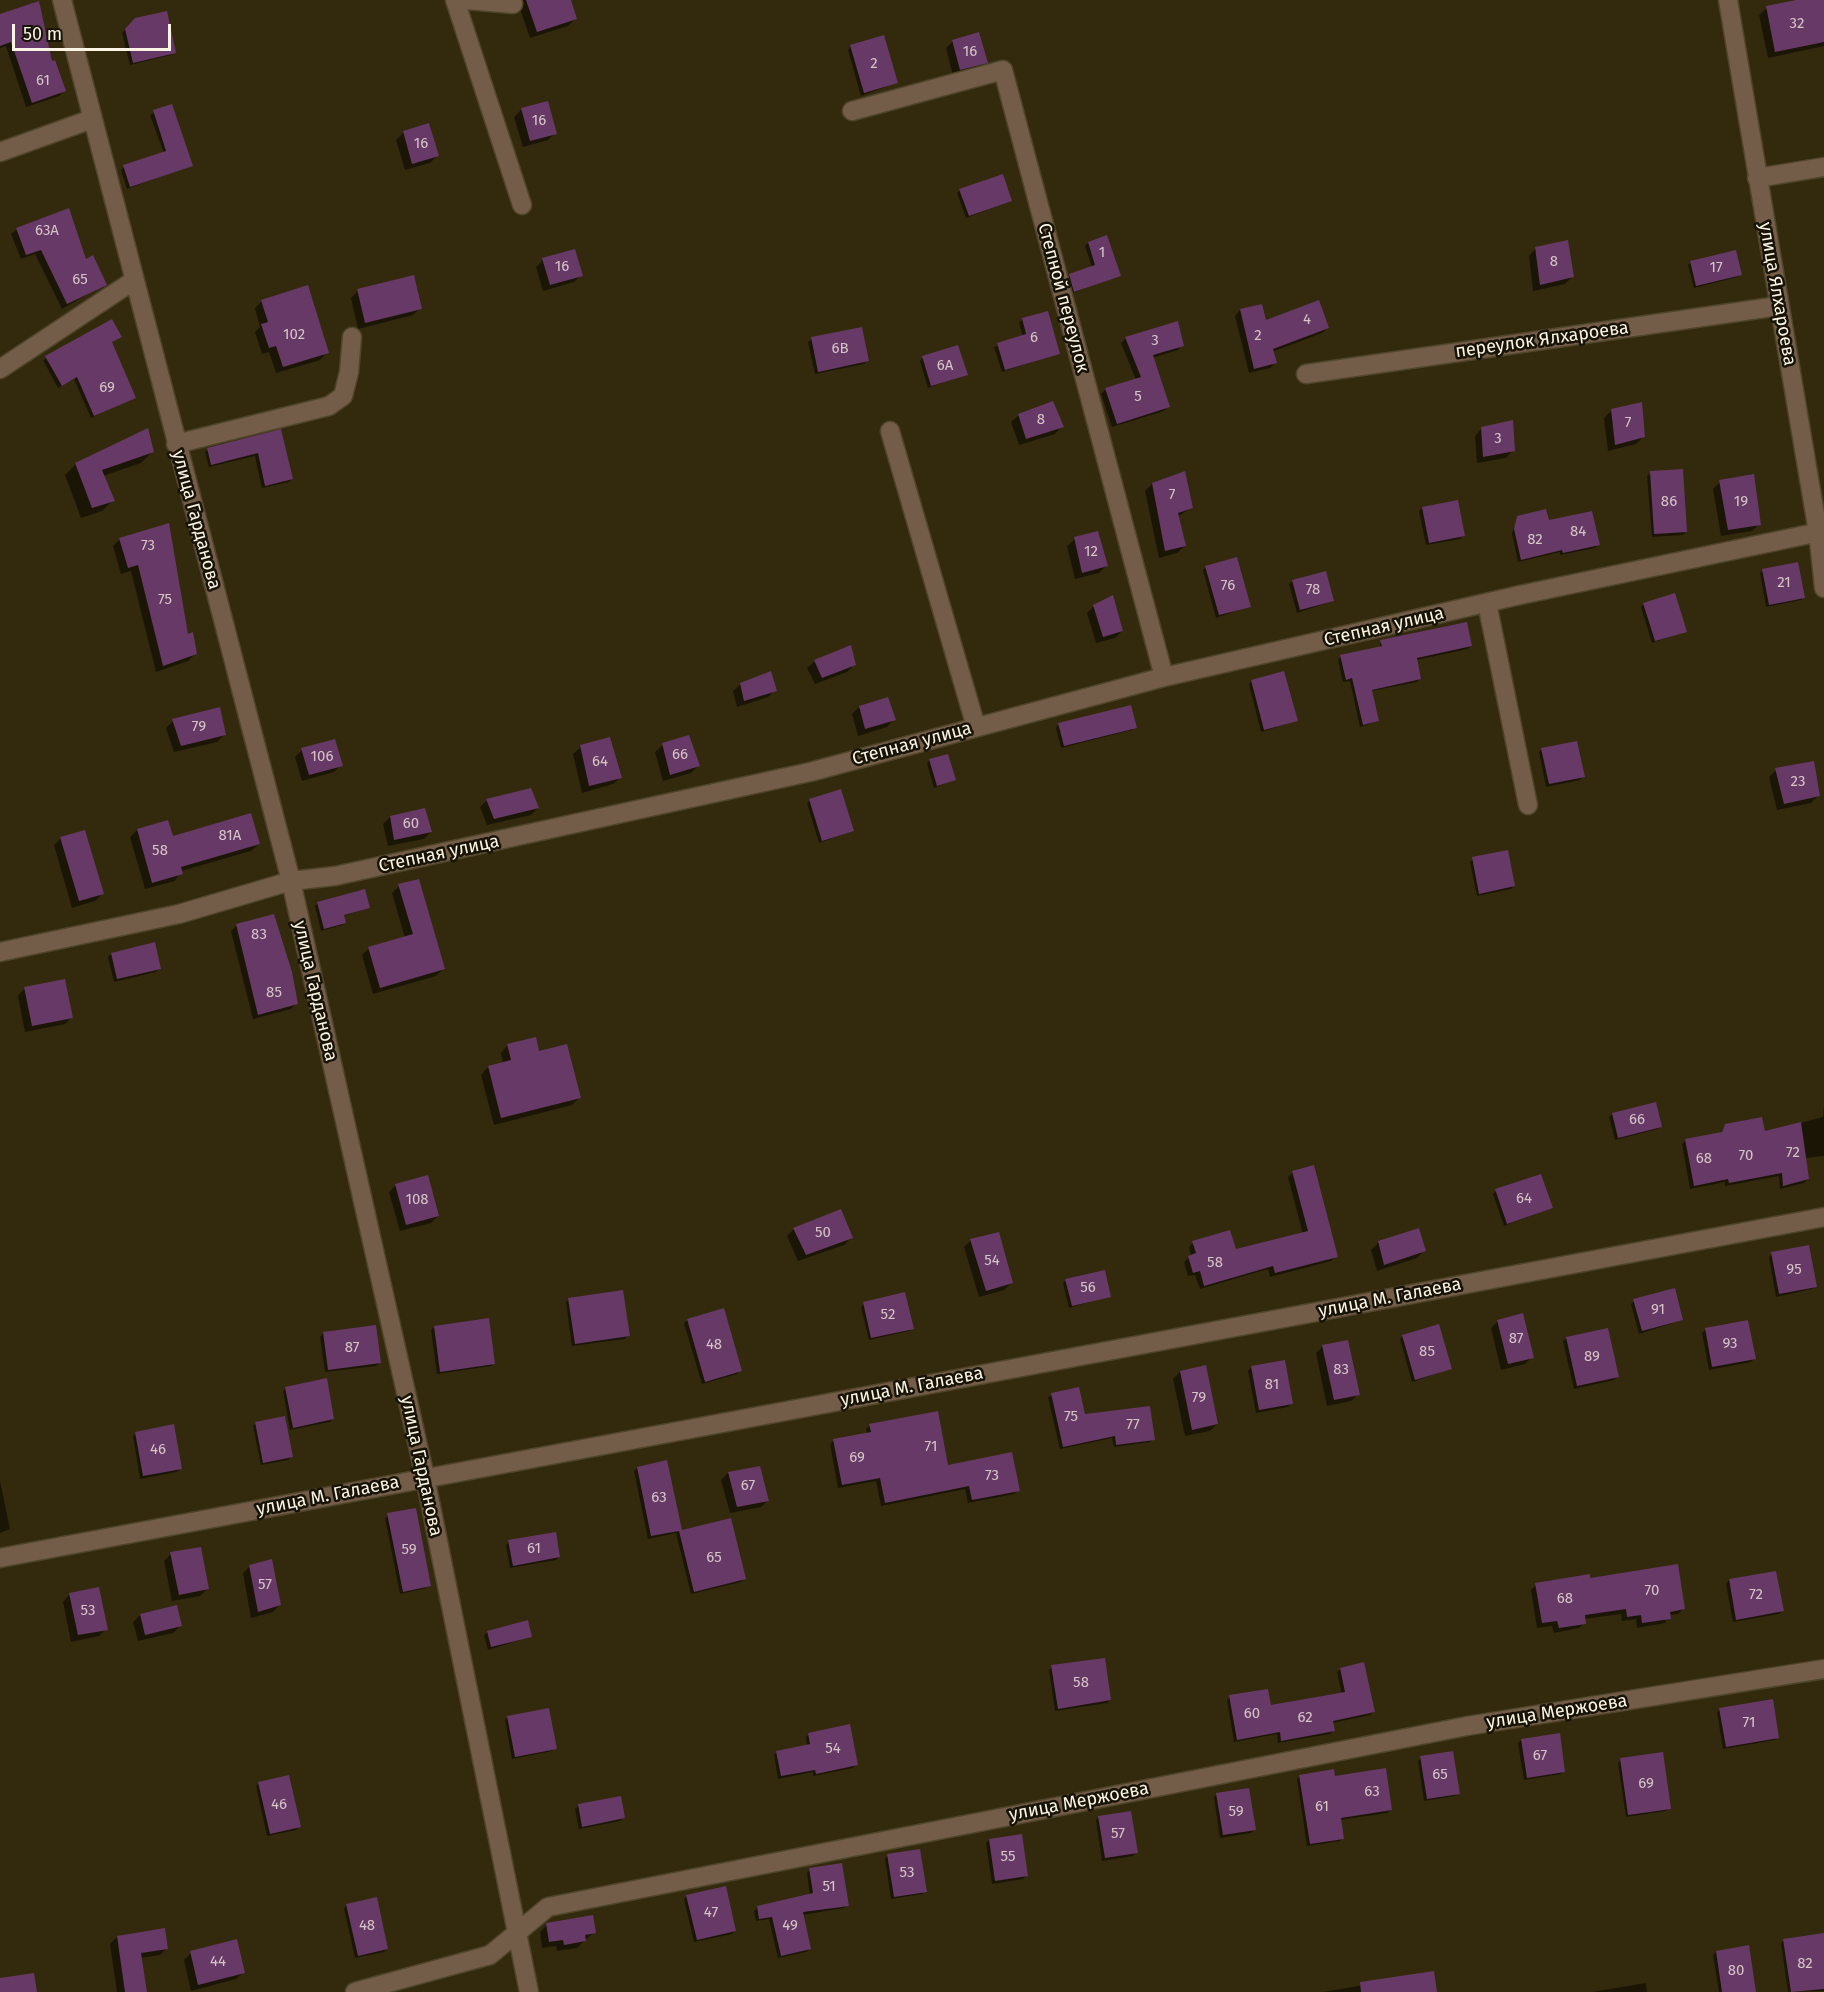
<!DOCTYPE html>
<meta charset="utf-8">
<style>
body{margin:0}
#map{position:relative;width:1824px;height:1992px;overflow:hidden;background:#33290d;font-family:"Fira Sans",sans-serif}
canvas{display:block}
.scale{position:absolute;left:12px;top:24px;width:159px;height:27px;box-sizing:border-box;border:3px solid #fbf4e4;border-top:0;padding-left:8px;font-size:18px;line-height:21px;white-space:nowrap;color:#fbf4e4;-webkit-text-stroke:4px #171307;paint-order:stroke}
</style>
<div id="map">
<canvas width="1824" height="1992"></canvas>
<div class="scale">50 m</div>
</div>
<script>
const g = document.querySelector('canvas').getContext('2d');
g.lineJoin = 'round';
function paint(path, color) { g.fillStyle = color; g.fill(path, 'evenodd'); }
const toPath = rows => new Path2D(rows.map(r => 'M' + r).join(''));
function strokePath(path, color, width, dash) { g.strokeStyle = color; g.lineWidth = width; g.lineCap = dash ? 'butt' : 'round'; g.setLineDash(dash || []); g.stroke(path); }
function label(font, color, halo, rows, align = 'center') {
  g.font = font + ' "Fira Sans",sans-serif'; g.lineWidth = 5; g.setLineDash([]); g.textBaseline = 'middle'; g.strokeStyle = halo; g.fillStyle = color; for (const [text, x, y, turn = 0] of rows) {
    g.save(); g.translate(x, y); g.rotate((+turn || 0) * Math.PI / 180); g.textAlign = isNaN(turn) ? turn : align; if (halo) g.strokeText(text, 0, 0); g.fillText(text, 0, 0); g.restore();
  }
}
paint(toPath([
 [517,0,569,0,575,19,568,26,530,38],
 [1803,0,1824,0,1824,46,1768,58,1759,15,1767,8],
 [0,15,51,63,64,91,59,96,26,107,6,46,0,48],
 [135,19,175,52,171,55,130,65,122,33],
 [953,41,986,62,979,69,953,76,946,48],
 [851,46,896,83,861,96,848,50],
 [547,103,555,133,548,140,523,147,514,117,521,110],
 [171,105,191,165,127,189,121,170,124,167,164,153,150,115],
 [428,125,437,156,430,163,405,170,396,140,403,133],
 [960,190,1011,201,966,218,957,193],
 [17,229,85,261,105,284,62,309,35,254,21,259,11,234],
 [1088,243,1119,275,1071,294,1066,278,1092,267,1085,246],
 [1536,248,1572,277,1565,284,1533,291,1529,256],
 [543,260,581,275,574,282,543,291,536,267],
 [1691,262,1740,274,1737,277,1694,288,1688,265],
 [358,291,420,308,413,315,358,329,351,298],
 [262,301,327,352,320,360,276,373,269,352,262,354,255,332,260,327,255,308],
 [1240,310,1265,322,1328,328,1322,333,1272,352,1275,363,1270,368,1249,373,1235,316],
 [1047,312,1059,353,1002,372,994,347,1023,337,1019,323,1022,320],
 [120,337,110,343,134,397,91,418,74,379,58,388,43,360],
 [1126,338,1182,345,1178,350,1152,358,1168,406,1164,411,1112,427,1101,394,1106,389,1136,380,1121,343],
 [812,339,867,361,864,364,815,374,808,342],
 [923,358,966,374,928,388,920,361],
 [1611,411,1644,436,1636,444,1608,451,1604,418],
 [1019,415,1062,426,1055,434,1019,445,1011,422],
 [1482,428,1513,450,1506,458,1477,463,1475,436],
 [280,431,292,479,289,482,262,488,255,456,209,467,205,452,208,449],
 [152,452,141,463,103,476,113,500,102,511,81,518,65,475,76,464],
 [1651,473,1686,532,1683,535,1652,537,1647,476],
 [1720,482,1759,524,1752,531,1721,536,1713,489],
 [1152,484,1191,508,1177,517,1185,546,1177,553,1159,558,1145,491],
 [1422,508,1463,536,1460,539,1426,545,1419,511],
 [1518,517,1548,522,1598,545,1595,548,1560,555,1560,552,1518,562,1512,533],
 [120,539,187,636,195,654,188,661,156,672,131,571,121,574,113,546],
 [1075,539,1106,566,1099,573,1075,579,1067,546],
 [1206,567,1249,606,1216,618,1203,570],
 [1763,570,1804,597,1801,600,1766,607,1760,573],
 [1292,581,1333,601,1297,613,1289,584],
 [1644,604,1685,631,1652,643,1641,607],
 [1094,606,1122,631,1115,638,1096,643,1087,613],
 [1381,642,1471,646,1468,649,1416,660,1420,678,1417,682,1371,691,1378,721,1360,727,1350,681,1343,682,1338,660,1341,656,1379,648],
 [815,661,854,665,847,672,815,684,807,668],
 [1252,681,1296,721,1261,732,1249,684],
 [741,684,775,690,768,697,737,707,733,691],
 [859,707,894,719,887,727,858,736,852,714],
 [173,721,224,735,217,742,174,752,166,728],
 [1059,724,1135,727,1132,730,1061,748,1056,728],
 [663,745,698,766,691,773,663,781,655,752],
 [581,747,621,777,613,784,582,793,573,754],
 [1542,749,1583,776,1580,780,1546,787,1539,752],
 [302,750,341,765,334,772,302,781,295,757],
 [930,760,954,780,934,788,927,763],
 [1776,770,1818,796,1811,803,1777,810,1769,777],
 [487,800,538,808,531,815,487,825,480,807],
 [810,800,852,831,819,843,807,803],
 [390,817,431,832,424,839,388,846,383,824],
 [137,830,172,838,259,844,251,851,181,871,175,881,145,889,130,837],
 [61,838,102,894,95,901,72,908,54,845],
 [1473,859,1514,886,1511,889,1477,896,1470,862],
 [399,886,443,969,436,976,373,994,362,955,369,948,405,938,392,893],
 [318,903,369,908,343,916,345,922,342,925,321,931,315,906],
 [236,926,296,1004,291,1009,253,1019,231,931],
 [111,954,159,968,156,972,114,982,108,957],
 [25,988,72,1017,65,1024,25,1032,18,996],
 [508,1045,538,1052,579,1098,572,1105,494,1125,481,1075,488,1067,503,1064,501,1053],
 [1824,1106,1824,1156,1805,1158,1808,1179,1804,1183,1780,1189,1779,1176,1725,1186,1725,1182,1690,1189,1682,1144,1686,1140,1720,1134,1725,1125,1763,1133,1823,1117],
 [1612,1114,1661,1126,1658,1129,1615,1140,1609,1117],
 [1293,1172,1336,1257,1331,1261,1270,1277,1268,1269,1200,1289,1195,1275,1188,1276,1184,1262,1191,1256,1189,1247,1193,1243,1235,1251,1303,1234,1288,1177],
 [396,1185,438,1216,431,1223,400,1231,389,1192],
 [1496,1191,1551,1208,1504,1226,1493,1194],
 [794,1229,851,1238,844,1245,798,1261,787,1236],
 [1418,1230,1424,1251,1417,1258,1377,1271,1371,1250,1378,1243],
 [971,1240,1011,1283,1004,1290,979,1297,964,1247],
 [1772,1254,1815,1286,1812,1289,1776,1297,1769,1257],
 [1066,1280,1109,1296,1069,1308,1063,1283],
 [569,1299,628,1335,625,1339,572,1346,566,1302],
 [1634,1301,1682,1320,1639,1334,1631,1304],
 [864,1304,912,1328,909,1331,869,1340,861,1307],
 [688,1320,740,1371,737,1374,702,1384,684,1323],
 [1498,1321,1532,1357,1525,1364,1501,1370,1491,1328],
 [434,1327,494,1363,491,1366,437,1374,431,1330],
 [1705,1330,1754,1359,1751,1362,1709,1370,1702,1333],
 [323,1333,380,1362,376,1366,325,1372,320,1337],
 [1403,1336,1450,1369,1412,1382,1400,1339],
 [1567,1338,1617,1376,1614,1380,1574,1389,1563,1341],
 [1323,1346,1358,1394,1351,1401,1327,1406,1316,1353],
 [1251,1367,1291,1404,1288,1407,1256,1413,1248,1371],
 [1180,1372,1217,1424,1210,1431,1185,1436,1173,1379],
 [286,1388,333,1419,330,1422,290,1430,283,1391],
 [1078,1388,1084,1416,1153,1439,1150,1442,1114,1447,1112,1438,1060,1449,1048,1397],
 [256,1423,291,1457,288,1460,261,1465,253,1426],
 [870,1425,947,1466,1018,1490,1014,1494,968,1503,965,1489,881,1506,876,1481,838,1488,830,1444,834,1440,867,1434,866,1429],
 [136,1433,180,1469,177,1472,140,1479,133,1436],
 [637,1468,681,1531,744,1578,741,1582,691,1594,676,1533,648,1539,634,1471],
 [728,1473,768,1500,761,1507,730,1513,721,1480],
 [0,1481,10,1529,0,1533],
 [388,1515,429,1585,426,1588,400,1594,385,1518],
 [509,1542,559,1557,556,1560,510,1568,506,1545],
 [171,1554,207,1589,200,1596,172,1601,164,1561],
 [250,1566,280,1604,273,1612,251,1618,243,1573],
 [1729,1580,1782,1611,1779,1614,1733,1622,1726,1584],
 [1536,1585,1683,1609,1678,1614,1669,1615,1665,1623,1637,1628,1636,1619,1622,1621,1621,1614,1584,1619,1585,1623,1579,1628,1554,1633,1552,1626,1537,1628,1531,1590],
 [70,1594,106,1629,99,1636,71,1642,63,1602],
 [140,1615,180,1626,173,1633,138,1641,133,1622],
 [488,1632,530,1637,488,1650,484,1635],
 [1052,1667,1110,1700,1107,1703,1055,1711,1049,1670],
 [1341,1669,1374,1712,1370,1715,1332,1723,1333,1731,1330,1734,1278,1743,1277,1734,1234,1742,1227,1700,1230,1697,1269,1707,1342,1695,1337,1672],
 [1720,1709,1778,1737,1775,1740,1723,1749,1717,1712],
 [508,1717,555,1748,552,1751,512,1759,505,1720],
 [809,1734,856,1765,853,1768,813,1776,813,1772,778,1779,774,1755,777,1752,807,1746,806,1737],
 [1521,1740,1564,1771,1561,1774,1524,1780,1518,1743],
 [1421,1758,1458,1793,1455,1796,1424,1801,1418,1761],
 [1621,1760,1670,1808,1666,1811,1626,1817,1618,1763],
 [1300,1776,1333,1778,1391,1810,1387,1813,1340,1820,1343,1838,1340,1841,1307,1846,1297,1779],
 [259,1783,299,1827,296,1830,267,1836,256,1786],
 [1217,1794,1254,1830,1251,1833,1220,1838,1214,1797],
 [578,1806,623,1818,620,1821,579,1829,575,1809],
 [1099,1817,1136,1853,1133,1856,1102,1861,1096,1820],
 [989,1840,1026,1876,1023,1879,992,1884,986,1843],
 [888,1855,925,1891,922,1894,891,1899,885,1859],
 [810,1870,847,1905,844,1908,802,1915,809,1949,806,1952,778,1958,769,1919,756,1921,754,1911,757,1908,810,1896,807,1873],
 [687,1896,735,1931,732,1934,694,1942,684,1899],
 [347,1905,387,1949,384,1952,355,1958,344,1908],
 [547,1925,594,1932,577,1948,557,1951,556,1946,542,1948,540,1932],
 [117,1937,167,1948,160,1955,140,1958,145,1992,117,1992,110,1944],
 [1784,1940,1824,1943,1824,1991,1788,1992,1781,1943],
 [1716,1952,1755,1992,1719,1992,1713,1955],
 [191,1953,244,1972,236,1979,191,1991,184,1960],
 [1433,1973,1436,1992,1323,1992],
 [1646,1983,1647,1992,1592,1992]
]), '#0007');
paint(toPath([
 [526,0,571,0,577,19,537,32],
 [1796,0,1824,0,1824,42,1775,52,1766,6],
 [39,1,52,61,55,60,66,91,32,103,11,42,0,46,0,14],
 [167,11,176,53,133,63,125,29,135,18],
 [979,32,988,63,960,70,952,40],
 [884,35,898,83,864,93,850,45],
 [548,101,557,134,530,141,521,108],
 [172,104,193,166,130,187,123,165,166,151,153,110],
 [429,123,439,156,412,164,403,131],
 [1003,174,1012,201,969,216,959,189],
 [69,208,86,259,93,255,107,285,67,304,41,250,26,255,16,228],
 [1107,235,1121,276,1074,292,1069,274,1095,265,1088,242],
 [1568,240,1574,277,1540,285,1535,247],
 [575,249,583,276,550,285,542,258],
 [1736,250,1742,275,1696,286,1690,261],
 [414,275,422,309,365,323,357,289],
 [308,285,329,353,283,367,276,346,269,348,261,324,268,322,261,300],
 [1319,300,1329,328,1273,349,1277,363,1254,369,1240,309,1262,304,1266,320],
 [1048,311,1060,354,1005,370,997,343,1026,334,1022,318],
 [112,319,122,337,112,342,136,398,94,416,77,377,62,386,45,356],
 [1178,321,1184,346,1153,355,1170,407,1117,424,1105,388,1141,377,1125,337],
 [862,327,869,361,818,372,811,337],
 [958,345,968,375,931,386,922,356],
 [1053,401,1064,427,1026,439,1018,414],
 [1642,402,1645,437,1615,445,1611,409],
 [1513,420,1515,451,1483,457,1481,427],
 [148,428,154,452,102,470,115,501,92,508,75,463],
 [281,429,293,479,265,486,258,453,211,465,207,448],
 [1683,469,1687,532,1654,534,1650,471],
 [1185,471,1193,508,1178,513,1186,546,1165,551,1152,483],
 [1754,474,1761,525,1728,530,1719,480],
 [1458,500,1465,536,1429,543,1422,507],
 [1546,509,1549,520,1592,511,1600,545,1563,553,1562,550,1521,560,1514,529,1517,516],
 [169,523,188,634,193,632,197,654,163,666,138,565,128,568,119,538],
 [1098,531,1108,566,1082,573,1074,537],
 [1237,557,1251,607,1219,615,1205,566],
 [1798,562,1805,598,1769,605,1762,569],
 [1326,571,1334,601,1300,610,1292,580],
 [1675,593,1687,632,1655,641,1643,603],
 [1113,595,1123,631,1103,637,1093,605],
 [1467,622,1472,646,1417,658,1421,679,1372,690,1379,721,1363,725,1352,678,1346,680,1340,655,1382,646,1380,640],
 [851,645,856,665,822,678,814,660],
 [771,671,777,691,744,701,740,683],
 [1284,671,1298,721,1264,730,1251,680],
 [888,697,896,720,865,729,859,706],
 [1131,705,1137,728,1064,746,1058,723],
 [220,707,226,735,181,746,172,719],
 [689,735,700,766,670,775,662,743],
 [610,737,622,778,589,786,580,745],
 [335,739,343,766,309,775,301,748],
 [1577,741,1585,777,1549,784,1541,748],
 [948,754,956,780,937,786,929,759],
 [1814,761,1820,796,1784,804,1775,768],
 [531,788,539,808,494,819,486,799],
 [841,789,854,831,822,841,809,799],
 [425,808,432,832,394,840,390,816],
 [251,813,260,844,181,867,183,874,152,883,137,829,168,820,173,836],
 [85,830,104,894,79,901,60,837],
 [1508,850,1515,886,1479,894,1472,857],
 [419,879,445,969,380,988,368,947,413,934,398,884],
 [365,889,370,908,344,915,346,923,324,929,317,902],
 [274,914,292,972,298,1004,258,1015,236,924],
 [155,942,161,969,117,979,111,953],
 [65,979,73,1018,32,1026,24,987],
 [536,1037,539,1051,567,1044,581,1098,501,1118,488,1066,511,1060,507,1044],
 [1656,1102,1662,1127,1618,1138,1612,1113],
 [1762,1117,1765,1131,1801,1122,1809,1179,1783,1186,1782,1173,1729,1183,1728,1179,1694,1186,1685,1139,1722,1132,1725,1124],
 [1314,1165,1338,1257,1275,1273,1273,1266,1204,1286,1200,1271,1193,1273,1188,1256,1196,1253,1192,1241,1230,1230,1236,1249,1308,1231,1292,1171],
 [1541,1174,1553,1208,1507,1224,1495,1189],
 [428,1175,439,1216,406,1225,395,1184],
 [841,1209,853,1238,806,1255,793,1228],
 [1419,1228,1426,1251,1384,1265,1378,1241],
 [999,1232,1013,1283,986,1291,970,1239],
 [1809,1245,1817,1287,1779,1294,1771,1252],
 [1105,1270,1111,1297,1072,1306,1065,1279],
 [1675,1288,1683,1320,1642,1331,1633,1299],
 [623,1290,630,1336,575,1344,568,1298],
 [905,1292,914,1329,871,1338,863,1302],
 [724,1308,742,1371,705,1382,687,1319],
 [1523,1313,1534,1358,1508,1364,1497,1320],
 [489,1318,495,1364,440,1372,434,1326],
 [1748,1320,1756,1359,1712,1367,1705,1328],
 [1439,1324,1452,1369,1415,1380,1402,1335],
 [376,1325,381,1363,328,1370,323,1332],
 [1608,1328,1619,1377,1577,1386,1566,1337],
 [1348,1340,1360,1395,1334,1400,1322,1345],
 [1285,1360,1293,1404,1259,1410,1251,1366],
 [1206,1365,1218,1424,1192,1430,1180,1371],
 [327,1378,334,1419,293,1428,285,1387],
 [1079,1387,1085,1414,1150,1406,1155,1440,1116,1445,1115,1436,1063,1447,1051,1393],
 [938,1411,948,1465,1012,1452,1020,1491,972,1500,969,1486,885,1503,880,1478,842,1485,833,1439,871,1432,869,1424],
 [285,1416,293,1457,263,1463,255,1422],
 [174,1424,182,1469,143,1476,135,1432],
 [667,1460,682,1530,731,1518,746,1579,694,1592,679,1531,651,1536,637,1467],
 [760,1466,769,1501,737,1507,728,1472],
 [416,1508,431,1586,403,1592,387,1513],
 [556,1532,560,1557,513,1566,508,1540],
 [201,1547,209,1589,179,1595,170,1552],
 [272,1559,281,1605,258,1612,249,1565],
 [1678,1564,1685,1609,1670,1612,1671,1619,1642,1623,1641,1615,1627,1617,1626,1609,1585,1615,1586,1624,1559,1628,1557,1621,1542,1623,1535,1583,1590,1574,1590,1578],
 [1776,1571,1784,1611,1736,1620,1729,1579],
 [99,1587,108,1630,78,1635,69,1593],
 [177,1605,182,1626,145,1635,140,1614],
 [528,1620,532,1637,491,1647,487,1631],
 [1105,1658,1111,1700,1058,1709,1051,1665],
 [1364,1662,1375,1712,1333,1721,1335,1731,1281,1741,1280,1732,1237,1740,1229,1695,1268,1689,1271,1705,1345,1692,1340,1668],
 [1773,1699,1779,1738,1726,1747,1719,1708],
 [549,1708,557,1749,515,1757,507,1716],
 [850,1724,858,1765,816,1774,815,1770,781,1776,776,1751,810,1744,808,1733],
 [1560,1733,1565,1772,1527,1778,1521,1739],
 [1453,1751,1460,1794,1427,1799,1420,1756],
 [1663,1752,1671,1809,1628,1815,1620,1758],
 [1386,1768,1392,1810,1341,1818,1344,1839,1310,1844,1299,1775,1334,1769,1335,1776],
 [289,1775,301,1827,270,1834,258,1782],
 [1249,1788,1256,1830,1223,1835,1216,1793],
 [621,1796,625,1818,582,1827,578,1804],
 [1131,1811,1138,1853,1105,1858,1098,1816],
 [1022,1834,1028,1876,995,1881,989,1839],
 [920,1849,927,1892,894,1897,887,1854],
 [842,1863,849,1906,803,1912,811,1949,781,1956,772,1917,759,1919,757,1906,813,1893,809,1868],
 [726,1886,736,1931,697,1940,686,1895],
 [377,1897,388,1949,358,1956,346,1904],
 [593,1915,596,1933,585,1935,586,1941,564,1945,563,1940,549,1942,546,1923],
 [165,1928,168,1949,141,1953,147,1992,125,1992,117,1936],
 [1824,1933,1824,1989,1791,1992,1783,1939],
 [237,1939,245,1973,198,1985,190,1951],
 [1749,1945,1756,1992,1722,1992,1716,1951],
 [1434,1971,1437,1992,1361,1992,1360,1982],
 [34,1973,37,1992,0,1992,0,1978]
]), '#663967');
const minor = toPath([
 [62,0,291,881,425,1477,529,1992],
 [455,0,522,205],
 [467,0,513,4],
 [1728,0,1818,532,1824,588],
 [852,111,1003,70,1164,677],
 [0,152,92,119],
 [1757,178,1824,167],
 [0,369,133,281],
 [1306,374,1779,306],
 [890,431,976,727],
 [176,444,329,406,343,396,349,372,352,337],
 [1487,603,1528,805],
 [0,952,179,914,291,881,335,876,810,772,1164,677,1520,595,1824,531],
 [0,1558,1824,1217],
 [355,1992,490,1955,548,1907,1467,1726,1824,1669]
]);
strokePath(minor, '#4f452b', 21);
strokePath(minor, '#735d49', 18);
label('15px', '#d6c5c5', null, [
 ["32",1797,24],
 ["16",970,52],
 ["2",874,64],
 ["61",43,81],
 ["16",539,121],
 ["16",421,144],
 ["63А",47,231],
 ["1",1102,253],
 ["8",1554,262],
 ["16",562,267],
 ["17",1716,268],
 ["65",80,280],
 ["4",1307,320],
 ["102",294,335],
 ["2",1258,336],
 ["6",1034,338],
 ["3",1155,341],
 ["6В",840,349],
 ["6А",945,366],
 ["69",107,388],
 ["5",1138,397],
 ["8",1041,420],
 ["7",1628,423],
 ["3",1498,439],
 ["7",1172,495],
 ["86",1669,502],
 ["19",1741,502],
 ["84",1578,532],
 ["82",1535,540],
 ["73",148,546],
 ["12",1091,552],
 ["21",1784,583],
 ["76",1228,586],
 ["78",1313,590],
 ["75",165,600],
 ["79",199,727],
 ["66",680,755],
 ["106",322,757],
 ["64",600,762],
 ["23",1798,782],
 ["60",411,824],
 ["81А",230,836],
 ["58",160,851],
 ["83",259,935],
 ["85",274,993],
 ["66",1637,1120],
 ["72",1793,1153],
 ["70",1746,1156],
 ["68",1704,1159],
 ["64",1524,1199],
 ["108",417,1200],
 ["50",823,1233],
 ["54",992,1261],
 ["58",1215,1263],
 ["95",1794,1270],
 ["56",1088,1288],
 ["91",1658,1310],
 ["52",888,1315],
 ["87",1516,1339],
 ["93",1730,1344],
 ["48",714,1345],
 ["87",352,1348],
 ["85",1427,1352],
 ["89",1592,1357],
 ["83",1341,1370],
 ["81",1272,1385],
 ["79",1199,1398],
 ["75",1071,1417],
 ["77",1133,1425],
 ["71",931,1447],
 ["46",158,1450],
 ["69",857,1458],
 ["73",992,1476],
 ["67",748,1486],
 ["63",659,1498],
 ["61",534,1549],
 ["59",409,1550],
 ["65",714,1558],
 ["57",265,1585],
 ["70",1652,1591],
 ["72",1756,1595],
 ["68",1565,1599],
 ["53",88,1611],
 ["58",1081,1683],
 ["60",1252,1714],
 ["62",1305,1718],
 ["71",1749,1723],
 ["54",833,1749],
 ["67",1540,1756],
 ["65",1440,1775],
 ["69",1646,1784],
 ["63",1372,1792],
 ["46",279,1805],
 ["61",1322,1807],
 ["59",1236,1812],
 ["57",1118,1834],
 ["55",1008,1857],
 ["53",907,1873],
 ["51",829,1887],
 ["47",711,1913],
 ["48",367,1926],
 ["49",790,1926],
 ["44",218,1962],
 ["82",1805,1964],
 ["80",1736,1971]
]);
label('18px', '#fbf4e4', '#171307', [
 ["улица Ялхароева",1777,294,80],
 ["Степной переулок",1063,298,75],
 ["переулок Ялхароева",1542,340,-8],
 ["улица Гарданова",196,520,75],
 ["Степная улица",1384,627,-13],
 ["Степная улица",912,744,-15],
 ["Степная улица",439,854,-12],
 ["улица Гарданова",315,991,77],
 ["улица М. Галаева",1390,1298,-11],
 ["улица М. Галаева",912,1387,-11],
 ["улица Гарданова",421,1466,78],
 ["улица М. Галаева",328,1496,-11],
 ["улица Мержоева",1557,1712,-9],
 ["улица Мержоева",1079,1802,-11]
]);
</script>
